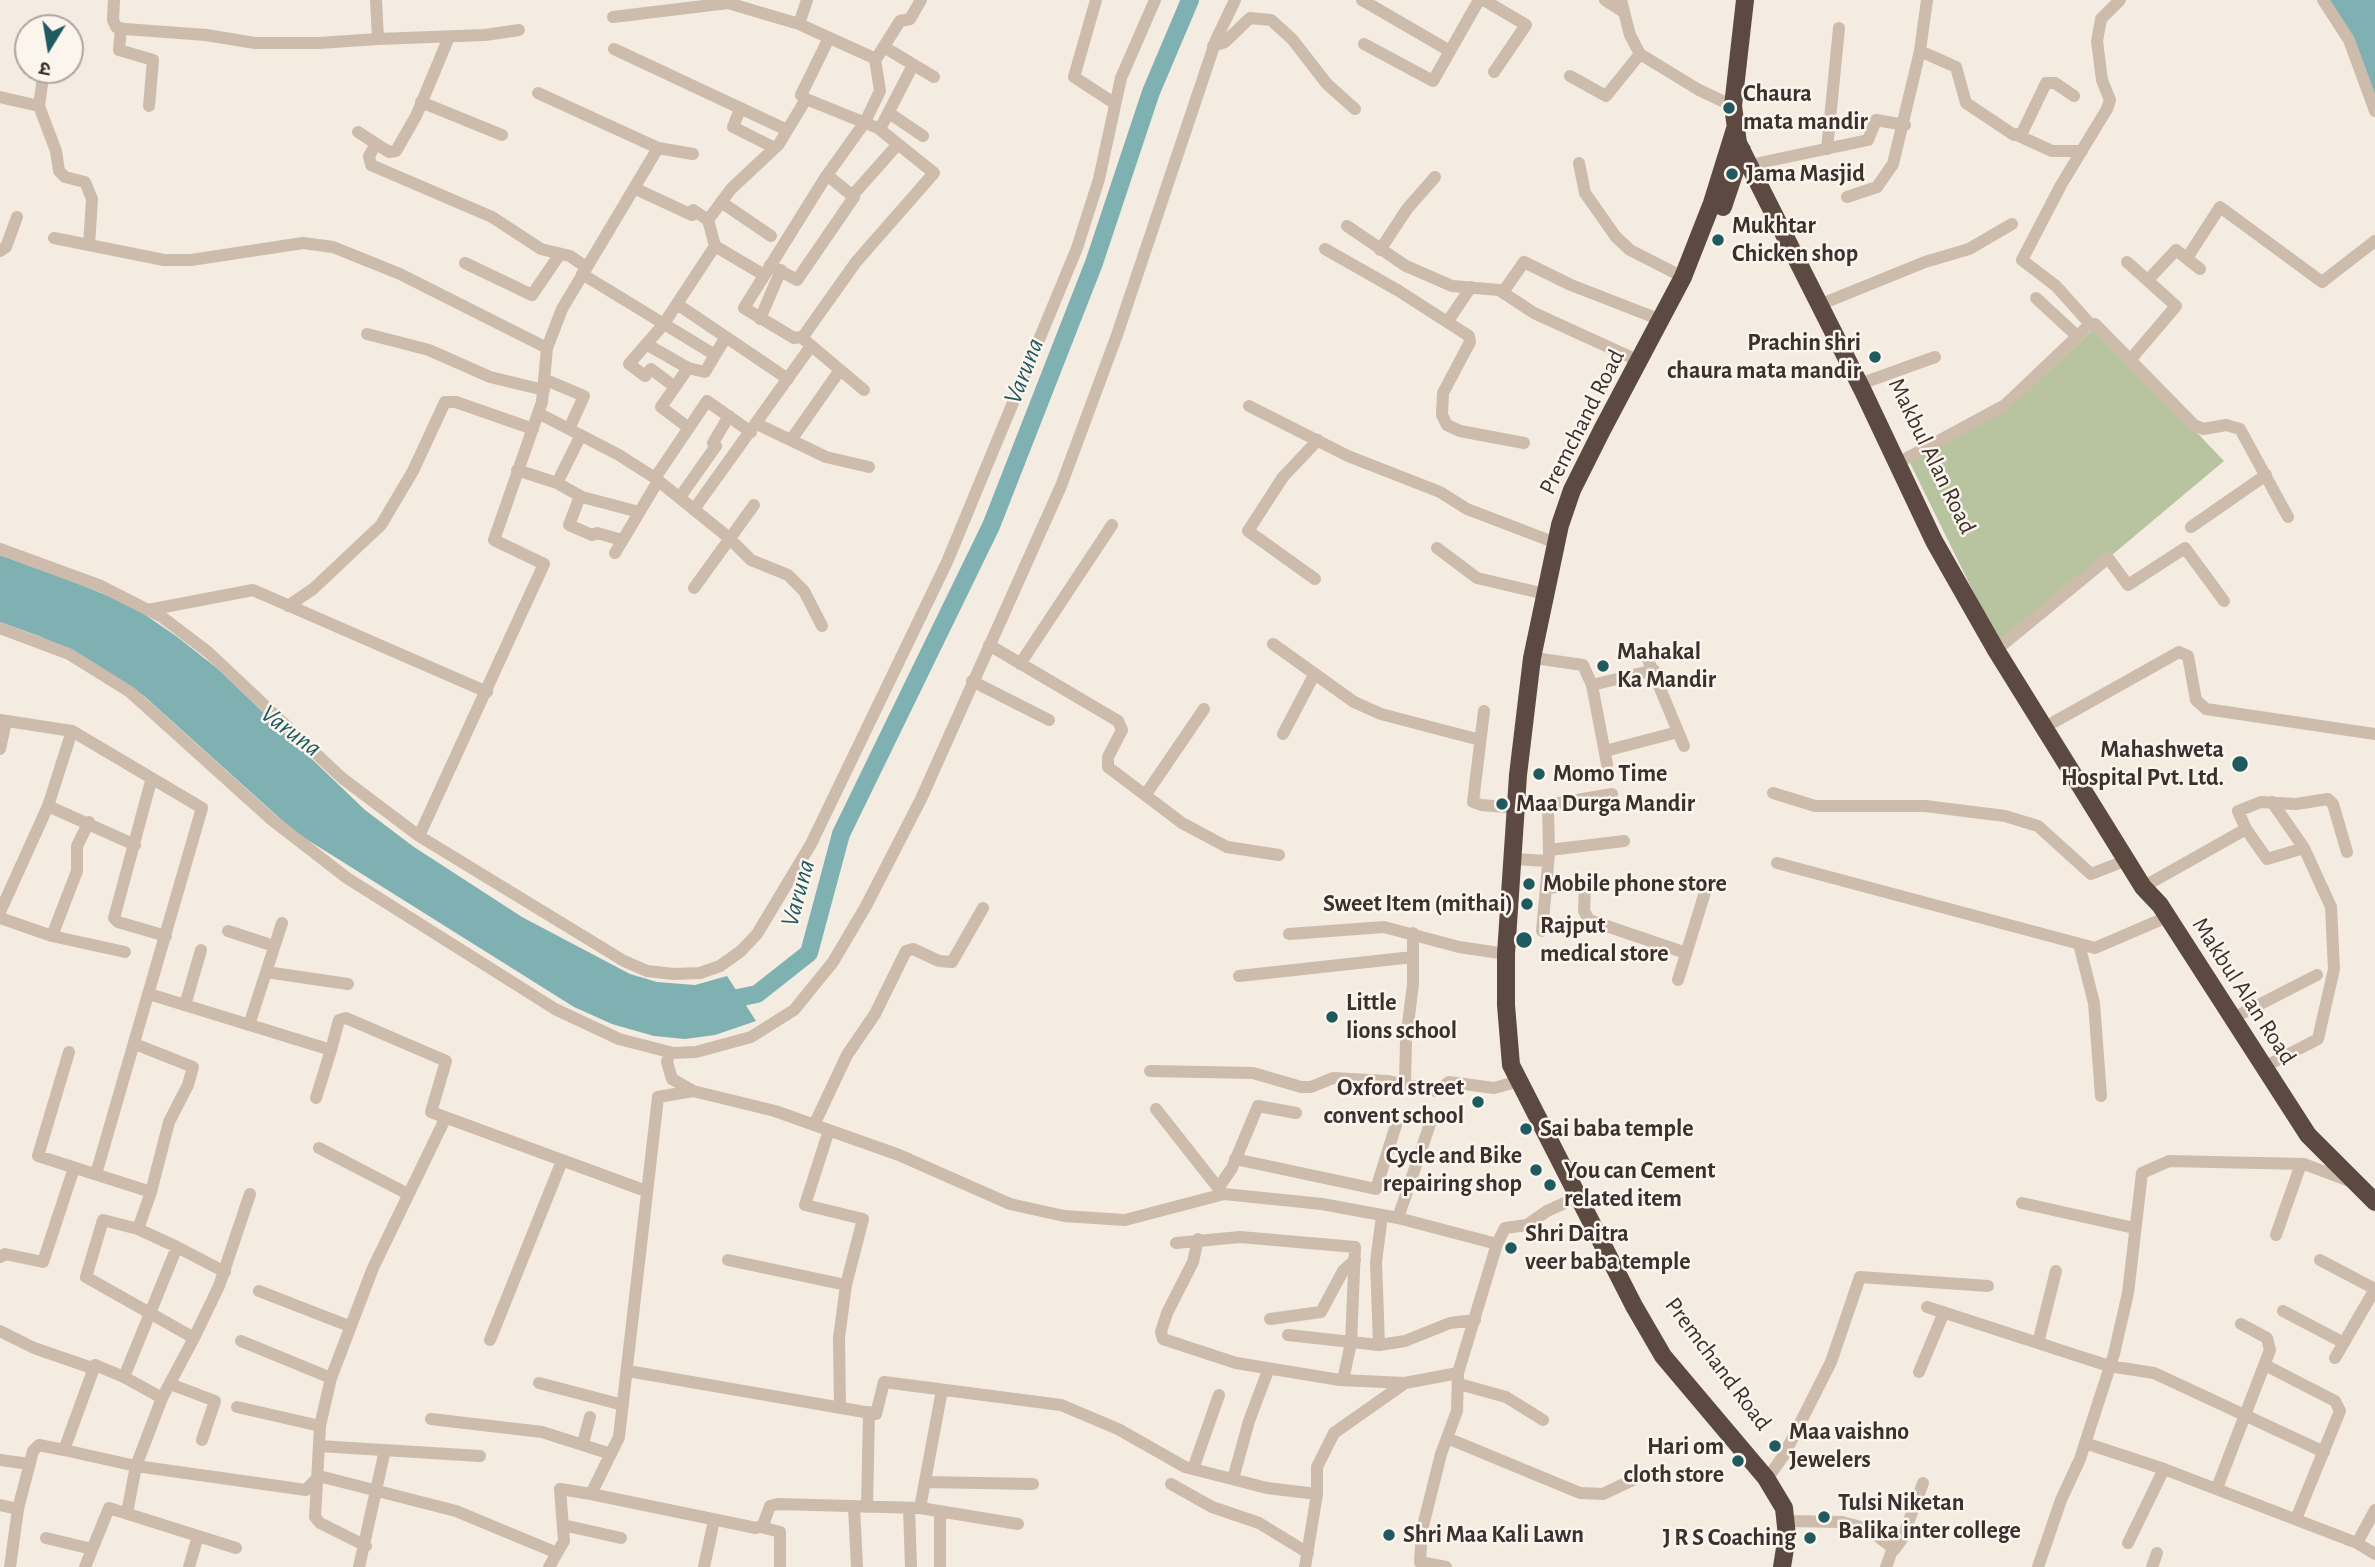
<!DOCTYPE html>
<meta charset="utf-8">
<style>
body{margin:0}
#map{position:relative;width:2375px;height:1567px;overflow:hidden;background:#f4ebe1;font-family:"Alegreya Sans","Noto Sans Devanagari",sans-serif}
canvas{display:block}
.north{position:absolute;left:14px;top:14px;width:70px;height:70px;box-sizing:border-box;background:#fbf5ee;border:2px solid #aea6a0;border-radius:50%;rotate:191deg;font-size:19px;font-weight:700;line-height:28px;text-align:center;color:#3b302b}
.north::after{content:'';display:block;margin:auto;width:24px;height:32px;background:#1f5a5e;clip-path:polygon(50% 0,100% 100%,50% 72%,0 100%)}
</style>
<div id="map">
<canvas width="2375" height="1567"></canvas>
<div class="north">उ</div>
</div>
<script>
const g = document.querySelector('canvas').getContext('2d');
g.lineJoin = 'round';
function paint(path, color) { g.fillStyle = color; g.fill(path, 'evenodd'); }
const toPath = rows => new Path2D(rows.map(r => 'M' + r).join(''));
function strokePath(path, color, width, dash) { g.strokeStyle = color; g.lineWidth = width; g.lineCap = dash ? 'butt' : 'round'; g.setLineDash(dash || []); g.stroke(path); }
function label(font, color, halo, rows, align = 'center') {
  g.font = font + ' "Alegreya Sans",sans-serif'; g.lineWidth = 5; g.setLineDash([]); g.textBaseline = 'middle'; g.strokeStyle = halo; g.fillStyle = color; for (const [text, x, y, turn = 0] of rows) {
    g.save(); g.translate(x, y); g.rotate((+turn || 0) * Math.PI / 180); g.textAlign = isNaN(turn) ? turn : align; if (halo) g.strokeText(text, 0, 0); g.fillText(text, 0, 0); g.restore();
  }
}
paint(toPath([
 [2096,327,2224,461,2001,648,1909,461,2012,405]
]), '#b8c4a0');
paint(toPath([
 [2321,0,2375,0,2375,113,2358,54],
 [0,552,106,595,141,612,176,636,218,669,365,810,414,847,522,917,630,974,657,982,695,985,727,976,756,1021,715,1035,685,1039,654,1036,612,1024,574,1007,295,832,144,696,91,661,39,636,0,622]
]), '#7fb0b2');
strokePath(toPath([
 [718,1002,757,994,809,953,841,834,991,526,1094,263,1151,92,1190,0]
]), '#7fb0b2', 18);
strokePath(toPath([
 [114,0,113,20,116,27,125,29,206,35,255,43,319,43,378,39],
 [376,0,378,39,485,35,519,30],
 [1096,0,1074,77,1114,103],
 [1362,0,1450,51],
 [1484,0,1526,25,1494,72],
 [1605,0,1622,11],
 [1621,0,1630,35,1640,54,1699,90,1733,106],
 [2323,0,2349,40,2375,111],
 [613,17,728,3,799,24,876,59,900,21,910,19,921,0],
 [799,24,807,0],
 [121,28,119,50,153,60,149,106],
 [1364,44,1433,81,1479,0],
 [1213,46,1225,42,1250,18,1271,20,1292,39,1327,84,1355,109],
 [884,47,934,77],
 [614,49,787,130],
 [1920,51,1956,67,1966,103,2014,135,2022,133,2046,83,2055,83,2074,96],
 [44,70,39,106,56,151,59,171,65,177,85,182,92,199,89,245],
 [1570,76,1606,96,1640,54],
 [538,93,658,148],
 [0,97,39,106],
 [806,99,801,95,829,38],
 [421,102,502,135],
 [740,109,733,127,775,148],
 [889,113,923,136],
 [878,128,881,127,913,65],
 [358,132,389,152,396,151,416,116,449,37],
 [2017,135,2052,151,2082,151],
 [376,144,369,156,371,165,492,217,541,249,570,256,586,267],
 [1827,149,1839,28],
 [1579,163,1585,193,1616,237,1630,250,1683,277],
 [1759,163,1868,140,1876,120,1905,125],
 [636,189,692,215,693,210,708,220,731,189,779,144,806,99],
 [852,196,898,144],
 [1847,197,1877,187,1893,164,1920,51,1927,0],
 [721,202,771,236],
 [1347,226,1406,266,1452,286,1499,290,1534,313,1639,361],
 [54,238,164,260,191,260,303,243,333,247,400,274,547,348],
 [715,246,764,275],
 [1325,249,1399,291,1469,336,1470,342,1443,393,1442,415,1447,425,1460,431,1524,443],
 [1380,250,1407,209,1435,177],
 [0,251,6,247,17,217],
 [2187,258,2220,207,2322,282,2375,241],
 [2127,262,2176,306,2131,359],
 [465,263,532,295,560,254],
 [770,265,797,280,854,197,827,175],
 [582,274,715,355,726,337],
 [2148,280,2176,250,2200,269],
 [1503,292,1524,262,1571,285,1661,320],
 [2036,298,2077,336],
 [677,304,788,379],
 [1819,305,1925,262,1969,249,2012,224],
 [760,319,781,270],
 [1448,321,1471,287],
 [2090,324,2056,286,2022,260,2061,185,2107,109,2110,100,2102,80,2097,41,2101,19,2120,0],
 [367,334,429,350,490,377,544,390],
 [802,338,856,262,934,173,878,128,806,99],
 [646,344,688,368,675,387],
 [688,368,705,372,715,355],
 [546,380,584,396,569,429],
 [1860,384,1935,357],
 [864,390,801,337,794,338,744,308,825,178,865,122,880,91,875,59],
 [1249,406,1348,456,1440,492,1467,509,1556,543],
 [538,413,619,455,655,478,728,537,751,560,788,575,804,591,822,626],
 [757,424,826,457,869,467],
 [689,428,661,407,675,387,651,369,645,376,629,364,663,325,715,246,708,220],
 [791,440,840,370],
 [1907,458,2005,405,2088,326,2095,324,2194,425,2203,429,2226,425,2240,429,2288,517],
 [517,470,557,483,581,435],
 [655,478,707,401,751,432],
 [557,483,582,497,639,512],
 [580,496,569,525,592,535,597,533,622,540],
 [680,497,716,446,713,443,729,416],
 [695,508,811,346],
 [2191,527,2266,475],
 [1437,548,1477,578,1545,594],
 [0,549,101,586,162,617,208,652,342,778,419,836,624,961,647,971,674,974,700,973,720,966,741,951,757,934,811,844,947,562,1077,248,1099,179,1121,78,1155,0],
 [615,553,658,481],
 [1315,579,1248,531,1283,477,1318,440],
 [694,588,754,505],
 [288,606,313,589,381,525,413,471,445,402,456,402,533,429],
 [148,610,253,590,487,692],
 [0,628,69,654,130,692,272,820,347,878,555,1009,619,1039,673,1053,696,1052,751,1037,794,1010,833,962,866,906,921,799,1061,486,1117,335,1216,40,1235,0],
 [1273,644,1354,702,1381,714,1480,740],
 [989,645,1118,721,1122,730,1108,757,1108,767,1182,823,1227,847,1279,855],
 [1996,650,2108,558,2128,585,2185,548,2224,601],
 [1647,657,1684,746],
 [1541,659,1583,665,1592,685,1654,670],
 [1020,664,1112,525],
 [972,681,1049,720],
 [1592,685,1607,764],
 [1484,711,1473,802,1481,805,1517,808],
 [0,720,72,731,202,808,96,1174],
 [2054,722,2179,652,2188,656,2196,700,2206,709,2375,734],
 [1283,734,1314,675],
 [0,749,6,721],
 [1605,751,1678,732],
 [151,781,114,918,118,922,166,936],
 [1773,793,1815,806,1925,806,2005,816,2038,826,2091,874,2127,860],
 [1146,794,1204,709],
 [2272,802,2304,848],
 [48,806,135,845],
 [419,836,544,564,494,540,542,402,547,348,562,309,658,148,693,154],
 [1549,850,1624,841],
 [1512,859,1548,861],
 [1777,863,2095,948,2167,917],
 [2143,887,2246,829],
 [1546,888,1585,885,1584,911,1589,920,1686,953],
 [0,912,48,806,72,731],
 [0,918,52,936,125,952],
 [228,931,274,946],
 [1542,931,1549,854,1548,805,1612,794],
 [1289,934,1384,927,1459,947,1506,954],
 [52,936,77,871,77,846,89,822],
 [2079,944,2094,1003,2101,1096],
 [266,972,348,984],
 [1239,976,1413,957],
 [1678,980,1706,889],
 [149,994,331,1050,339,1020,346,1018,446,1061,431,1112,646,1191],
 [185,1005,201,950],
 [2233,1018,2317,975],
 [249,1025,282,923],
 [135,1044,193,1067,188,1085,169,1122,151,1192],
 [669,1052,667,1062,672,1079,693,1091],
 [2264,1067,2318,1039,2334,969,2331,907,2304,848,2267,859,2246,829,2238,811,2261,802,2296,804,2328,799,2333,804,2347,852],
 [1150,1071,1253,1073,1301,1087,1311,1087,1333,1078,1387,1081,1437,1091,1449,1082,1494,1088,1519,1081],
 [1405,1084,1406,1040,1413,984,1413,933],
 [316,1098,331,1050],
 [1156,1109,1223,1194],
 [814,1125,847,1055,875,1014,906,951,913,949,939,961,952,962,983,908],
 [829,1130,805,1205,863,1219,846,1285,839,1338,840,1406],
 [319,1148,408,1194],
 [1235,1159,1376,1189,1396,1125],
 [1219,1187,1232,1168,1258,1106,1296,1113],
 [2022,1203,2134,1228],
 [1398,1218,1432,1118],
 [138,1229,103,1220,86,1277,194,1338,162,1398,136,1466,306,1490,319,1476,456,1511,557,1553],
 [2276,1235,2301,1164],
 [1198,1239,1193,1262,1167,1313,1161,1332,1163,1339,1236,1363,1340,1380,1405,1383],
 [1176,1243,1240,1237,1355,1247,1351,1343,1343,1380],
 [177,1247,225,1272],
 [0,1257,5,1254,43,1262,74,1168],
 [728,1260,846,1285],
 [2320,1260,2375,1289,2335,1358],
 [259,1291,349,1326],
 [1927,1307,2109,1366,2154,1373,2324,1452],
 [2283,1311,2344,1343],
 [1270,1319,1321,1312,1343,1271,1355,1260],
 [0,1331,34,1348,92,1368],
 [1288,1335,1379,1345,1405,1341,1450,1323,1475,1320],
 [194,1338,219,1286,250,1194],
 [490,1340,562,1161],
 [241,1341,331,1378],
 [2038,1343,2056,1271],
 [1379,1345,1376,1262,1382,1215],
 [2265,1365,2335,1401,2340,1411,2296,1519],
 [628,1371,876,1414,884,1382,1061,1405,1118,1429,1185,1467,1267,1488,1317,1494],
 [1919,1372,1944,1312],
 [124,1377,162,1398],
 [539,1383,623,1405],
 [170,1384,215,1401,202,1440],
 [1459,1384,1506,1397,1543,1420],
 [237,1407,320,1426],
 [431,1419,542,1432,611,1454],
 [1447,1438,1580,1493,1603,1494,1641,1476],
 [583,1443,590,1417],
 [2085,1443,2164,1469],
 [319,1446,480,1456],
 [64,1450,136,1466,127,1513],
 [0,1460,29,1464],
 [1193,1469,1219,1395],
 [1772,1472,1784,1455,1831,1362,1860,1277,1988,1286],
 [1233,1479,1249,1421,1269,1368],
 [925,1482,1033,1484],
 [1171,1484,1212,1507,1259,1523,1308,1553],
 [2217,1488,2270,1350,2267,1338,2241,1324],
 [591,1494,756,1528,763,1525,770,1506,778,1504,920,1508,1018,1524],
 [0,1505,18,1509],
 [854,1507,857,1567],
 [867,1507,869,1412],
 [909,1508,911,1567],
 [920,1508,942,1390],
 [940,1511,940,1567],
 [1787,1521,1842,1522,1868,1529,1893,1548,1886,1567],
 [563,1525,621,1538],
 [761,1527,780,1532,780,1567],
 [46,1538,92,1549],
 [2128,1543,2164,1469,2357,1543,2375,1554],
 [2357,1543,2375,1510],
 [366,1546,320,1523,315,1517,320,1426,331,1378,373,1268,445,1119],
 [1894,1550,1902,1539,1923,1483],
 [10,1567,18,1509,33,1451,39,1445,64,1450,95,1365,124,1377,177,1247,138,1229,151,1192,38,1156,69,1052],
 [85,1567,109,1508,236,1548],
 [189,1567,198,1536],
 [359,1567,385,1450],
 [549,1567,564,1541,560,1489,591,1494,619,1437,658,1097,693,1091,775,1111,899,1155,1010,1204,1064,1216,1125,1220,1224,1194,1322,1204,1398,1218,1497,1244,1505,1228,1527,1225,1547,1211,1585,1194],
 [704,1567,714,1520],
 [1305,1567,1317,1494,1317,1467,1334,1433,1405,1383,1458,1373,1497,1244],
 [1446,1567,1420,1562,1422,1530,1441,1454,1457,1411,1458,1373],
 [2038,1567,2061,1500,2080,1459,2114,1354,2128,1293,2142,1173,2169,1161,2304,1164,2352,1182],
 [2152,1567,2157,1553]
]), '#cdbbac', 12);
strokePath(toPath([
 [1745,0,1733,106,1738,143,1863,391,1934,541,1996,650,2143,887,2160,905,2308,1135,2375,1202],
 [1735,129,1712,203,1683,277,1602,430,1572,490,1560,525,1532,658,1518,775,1506,954,1506,1005,1511,1065,1634,1306,1663,1356,1766,1478,1784,1508,1787,1536,1782,1567],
 [1723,207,1742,150]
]), '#5c4a42', 18);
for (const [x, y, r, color] of [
 [1729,108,7,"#1f5a5e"],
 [1732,174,7,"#1f5a5e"],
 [1718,240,7,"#1f5a5e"],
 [1875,357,7,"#1f5a5e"],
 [1603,666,7,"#1f5a5e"],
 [2240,764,9,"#1f5a5e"],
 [1539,774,7,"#1f5a5e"],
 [1502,804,7,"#1f5a5e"],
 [1529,884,7,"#1f5a5e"],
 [1527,904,7,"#1f5a5e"],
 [1524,940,9,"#1f5a5e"],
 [1332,1017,7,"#1f5a5e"],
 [1478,1102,7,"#1f5a5e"],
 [1526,1129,7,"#1f5a5e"],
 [1536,1170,7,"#1f5a5e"],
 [1550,1185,7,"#1f5a5e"],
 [1511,1248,7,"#1f5a5e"],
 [1775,1446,7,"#1f5a5e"],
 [1738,1461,7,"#1f5a5e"],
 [1824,1517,7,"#1f5a5e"],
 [1389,1535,7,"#1f5a5e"],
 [1810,1538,7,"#1f5a5e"]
]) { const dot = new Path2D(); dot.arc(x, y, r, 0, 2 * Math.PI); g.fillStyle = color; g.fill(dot); strokePath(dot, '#fbf5ee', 2.5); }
label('bold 24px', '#3b302b', '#fbf5ee', [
 ["Chaura",1743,94],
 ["mata mandir",1743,122],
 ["Jama Masjid",1746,174],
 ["Mukhtar",1732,226],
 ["Chicken shop",1732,254],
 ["Prachin shri",1861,343,"right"],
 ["chaura mata mandir",1861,371,"right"],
 ["Mahakal",1617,652],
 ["Ka Mandir",1617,680],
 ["Mahashweta",2224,750,"right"],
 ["Hospital Pvt. Ltd.",2224,778,"right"],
 ["Momo Time",1553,774],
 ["Maa Durga Mandir",1516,804],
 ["Mobile phone store",1543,884],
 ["Sweet Item (mithai)",1513,904,"right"],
 ["Rajput",1540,926],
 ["medical store",1540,954],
 ["Little",1346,1003],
 ["lions school",1346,1031],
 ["Oxford street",1464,1088,"right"],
 ["convent school",1464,1116,"right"],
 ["Sai baba temple",1540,1129],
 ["Cycle and Bike",1522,1156,"right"],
 ["repairing shop",1522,1184,"right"],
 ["You can Cement",1564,1171],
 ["related item",1564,1199],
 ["Shri Daitra",1525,1234],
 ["veer baba temple",1525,1262],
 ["Maa vaishno",1789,1432],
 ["Jewelers",1789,1460],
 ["Hari om",1724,1447,"right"],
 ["cloth store",1724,1475,"right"],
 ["Tulsi Niketan",1838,1503],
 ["Balika inter college",1838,1531],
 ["Shri Maa Kali Lawn",1403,1535],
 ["J R S Coaching",1796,1538,"right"]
], 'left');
label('24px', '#3b302b', '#fbf5ee', [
 ["Premchand Road",1582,422,-63],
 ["Makbul Alan Road",1932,456,64],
 ["Makbul Alan Road",2244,991,57],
 ["Premchand Road",1718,1364,53]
]);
label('italic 26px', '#1f5a5e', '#fbf5ee', [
 ["Varuna",1024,371,-69],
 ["Varuna",291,731,37],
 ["Varuna",798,893,-75]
]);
</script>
